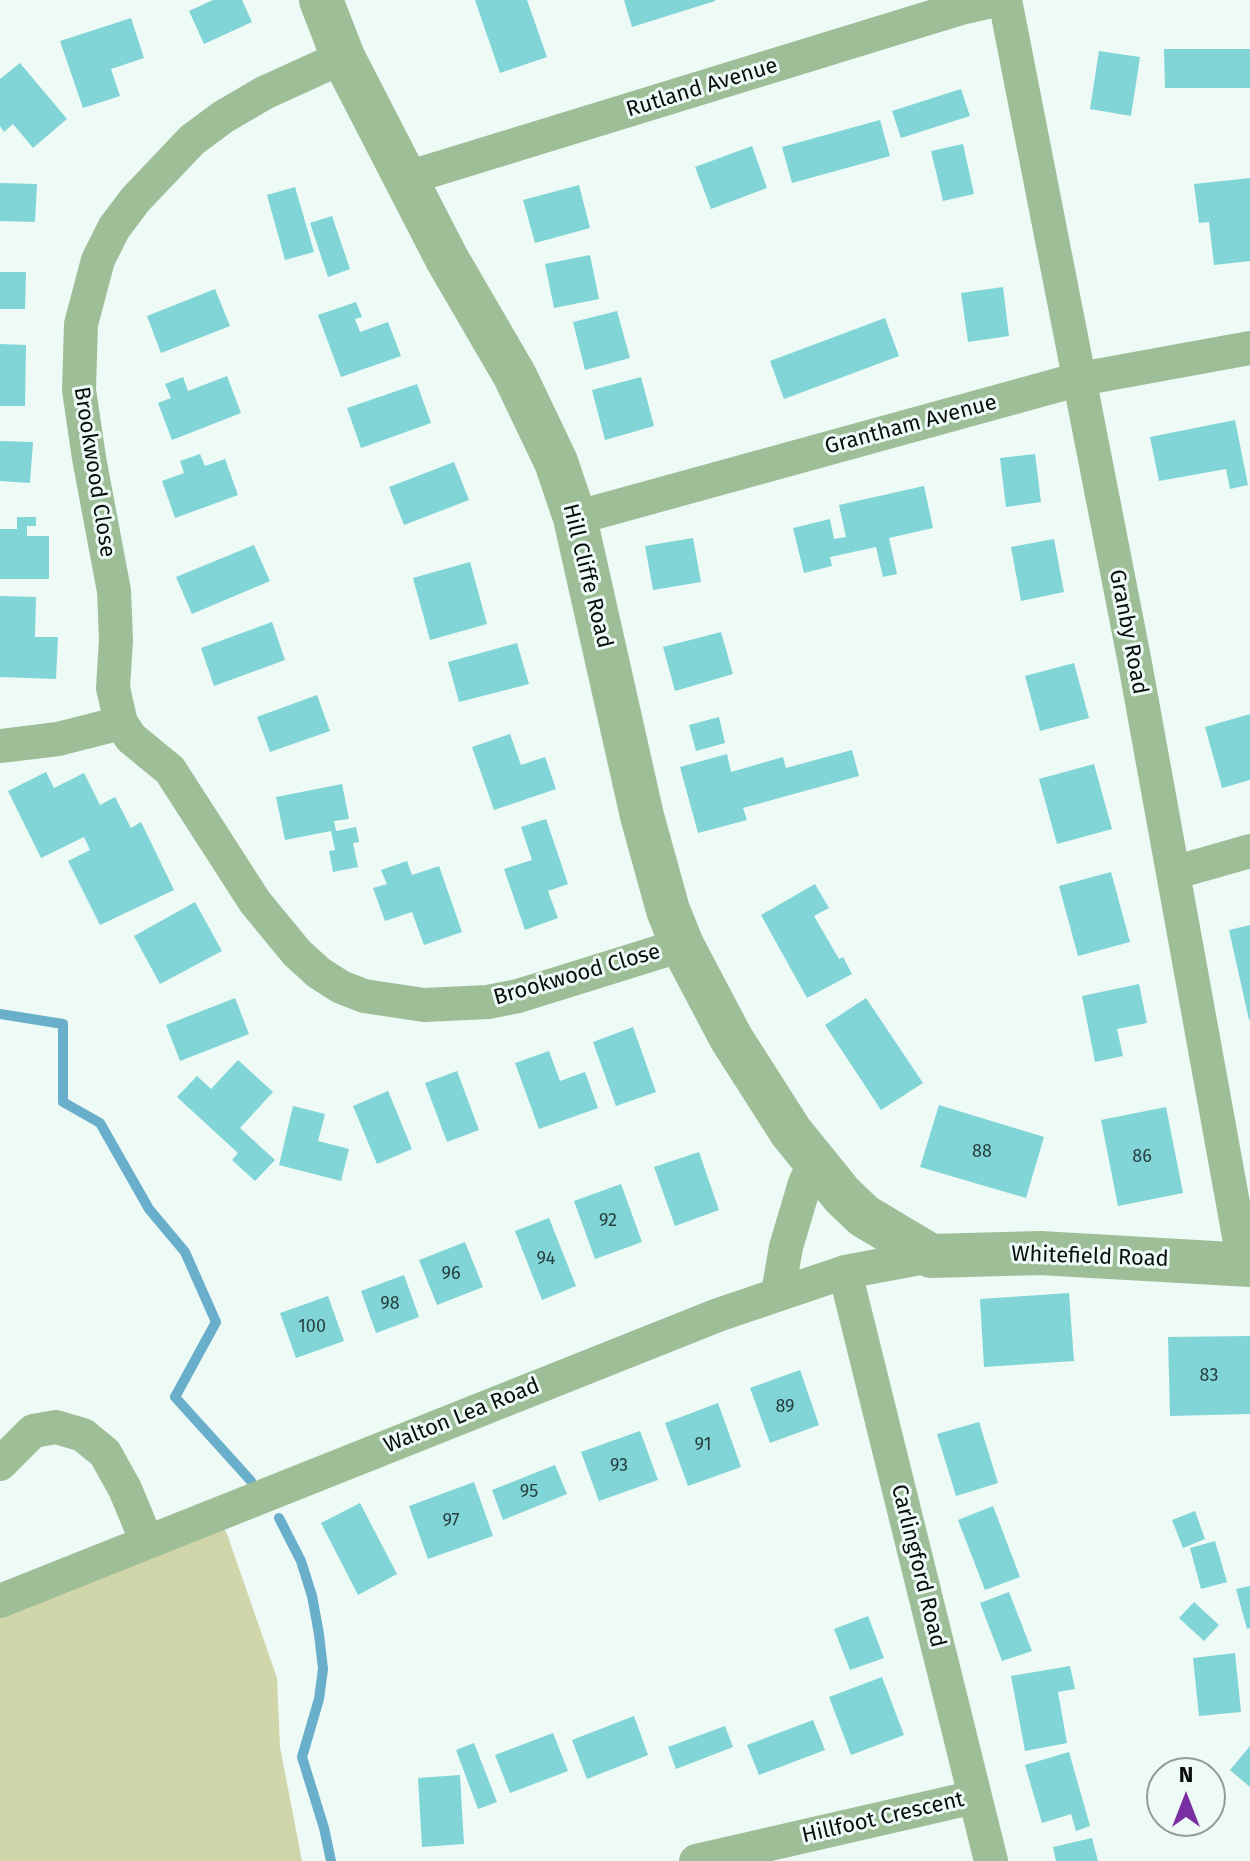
<!DOCTYPE html>
<style>
body{margin:0}
#map{position:relative;width:1250px;height:1861px;overflow:hidden;background:#edfaf5;font-family:"Fira Sans",sans-serif}
canvas{display:block}
.north{position:absolute;left:1146px;top:1757px;width:80px;height:80px;box-sizing:border-box;background:#edfaf5;border:2px solid #929b98;border-radius:50%;rotate:0deg;font-size:22px;font-weight:700;line-height:32px;text-align:center;color:#090d0c}
.north::after{content:'';display:block;margin:auto;width:28px;height:36px;background:#792fa2;clip-path:polygon(50% 0,100% 100%,50% 72%,0 100%)}
</style>
<div id="map">
<canvas width="1250" height="1861"></canvas>
<div class="north">N</div>
</div>
<script>
const g = document.querySelector('canvas').getContext('2d');
g.lineJoin = 'round';
function paint(path, color) { g.fillStyle = color; g.fill(path, 'evenodd'); }
const toPath = rows => new Path2D(rows.map(r => 'M' + r).join(''));
function strokePath(path, color, width, dash) { g.strokeStyle = color; g.lineWidth = width; g.lineCap = dash ? 'butt' : 'round'; g.setLineDash(dash || []); g.stroke(path); }
function label(font, color, halo, rows, align = 'center') {
  g.font = font + ' "Fira Sans",sans-serif'; g.lineWidth = 6; g.setLineDash([]); g.textBaseline = 'middle'; g.strokeStyle = halo; g.fillStyle = color; for (const [text, x, y, turn = 0] of rows) {
    g.save(); g.translate(x, y); g.rotate((+turn || 0) * Math.PI / 180); g.textAlign = isNaN(turn) ? turn : align; if (halo) g.strokeText(text, 0, 0); g.fillText(text, 0, 0); g.restore();
  }
}
paint(toPath([
 [216,1514,227,1534,277,1678,280,1747,302,1861,0,1861,0,1601]
]), '#d1d5aa');
strokePath(toPath([
 [0,1014,63,1024,63,1102,100,1123,149,1209,185,1252,216,1322,175,1397,251,1481],
 [279,1518,301,1561,312,1596,319,1634,323,1669,319,1699,302,1757,324,1828,331,1861]
]), '#69afcb', 10);
paint(toPath([
 [213,0,242,0,252,22,204,44,189,11],
 [475,0,527,0,547,57,500,73],
 [624,0,715,0,715,1,632,27],
 [131,18,144,58,111,69,120,96,83,108,60,41],
 [1164,49,1250,49,1250,88,1165,88],
 [1099,51,1140,57,1131,116,1090,109],
 [20,63,67,119,33,148,13,124,4,132,0,126,0,79],
 [961,89,970,116,901,138,892,111],
 [880,120,890,156,792,183,782,147],
 [963,144,974,194,943,201,931,151],
 [752,146,767,188,711,209,695,167],
 [1250,178,1250,261,1214,265,1209,222,1199,223,1194,184],
 [0,183,37,184,35,222,0,221],
 [579,185,590,228,535,243,523,200],
 [295,187,314,252,285,260,267,195],
 [332,216,350,269,328,277,310,223],
 [590,255,599,299,554,308,545,264],
 [0,272,26,272,25,309,0,309],
 [1003,287,1009,336,968,342,961,293],
 [215,289,230,326,161,353,147,316],
 [356,302,362,317,355,319,360,332,388,322,401,356,341,377,318,315],
 [617,311,630,358,585,370,573,322],
 [885,318,899,356,784,399,770,361],
 [0,344,26,345,25,406,0,406],
 [227,376,241,413,172,440,158,403,171,398,165,384,183,377,188,391],
 [641,377,654,426,605,440,592,390],
 [417,384,431,423,361,448,347,408],
 [1235,420,1248,485,1230,489,1226,469,1159,481,1150,437],
 [0,441,33,442,30,483,0,481],
 [200,454,205,466,225,459,238,495,175,518,162,481,184,473,180,461],
 [1035,454,1041,502,1006,507,1000,458],
 [454,462,469,500,404,525,389,487],
 [924,486,933,528,889,538,897,574,883,577,876,547,830,557,832,566,804,573,793,528,830,519,834,539,846,537,839,505],
 [17,517,36,517,36,526,27,526,27,536,49,536,49,579,0,579,0,529,17,529],
 [693,538,701,582,653,590,645,546],
 [1054,539,1064,592,1021,601,1011,547],
 [254,545,270,581,192,614,176,577],
 [470,562,487,624,430,640,413,578],
 [0,596,36,597,35,637,58,637,56,679,0,677],
 [272,622,285,660,214,686,201,648],
 [721,632,733,674,675,691,663,647],
 [517,643,529,684,459,702,448,662],
 [1074,663,1089,718,1040,731,1025,676],
 [317,695,330,731,270,752,257,717],
 [1250,714,1250,780,1222,788,1205,727],
 [719,717,725,743,696,751,689,725],
 [510,734,521,765,545,757,556,789,494,810,472,747],
 [852,750,859,776,743,808,747,820,698,833,680,767,727,754,731,772,783,757,786,768],
 [1094,764,1112,829,1057,844,1039,779],
 [46,772,54,788,84,773,100,805,115,797,131,828,141,822,174,890,100,925,68,861,90,850,84,837,41,858,8,791],
 [342,784,349,819,334,821,336,831,356,827,359,842,353,843,358,867,333,872,329,851,335,850,331,831,285,840,276,797],
 [546,819,568,884,548,891,558,918,525,930,504,869,532,860,521,827],
 [407,861,412,875,439,866,462,932,424,945,412,912,385,921,373,888,387,884,381,870],
 [1111,872,1130,942,1078,956,1059,886],
 [815,884,829,908,814,916,839,959,843,957,852,974,807,998,761,915],
 [195,902,222,951,160,984,134,936],
 [1250,925,1250,1020,1249,1020,1229,930],
 [1139,984,1147,1023,1117,1029,1123,1056,1095,1062,1082,996],
 [235,998,249,1034,180,1061,166,1025],
 [866,998,923,1083,881,1110,825,1025],
 [633,1027,656,1092,616,1106,593,1042],
 [549,1051,560,1081,585,1072,598,1108,539,1129,515,1063],
 [238,1060,273,1092,240,1128,275,1160,255,1181,232,1160,238,1153,177,1097,197,1076,211,1089],
 [457,1071,479,1130,447,1142,425,1083],
 [388,1091,412,1149,377,1164,353,1106],
 [939,1105,1044,1137,1026,1198,920,1167],
 [293,1106,325,1114,318,1141,349,1149,341,1181,279,1165],
 [1166,1107,1183,1193,1118,1206,1101,1120],
 [699,1152,719,1210,675,1226,654,1167],
 [621,1184,642,1242,595,1259,574,1201],
 [549,1218,576,1286,542,1300,515,1231],
 [465,1242,483,1287,437,1305,419,1260],
 [404,1275,419,1317,376,1333,361,1291],
 [1069,1293,1074,1361,984,1367,980,1299],
 [328,1296,344,1341,296,1358,280,1313],
 [1250,1336,1250,1414,1170,1416,1168,1337],
 [800,1370,819,1425,770,1443,750,1388],
 [718,1403,741,1467,688,1486,665,1423],
 [979,1422,998,1483,956,1496,937,1434],
 [640,1431,658,1480,599,1501,581,1452],
 [555,1465,567,1494,503,1520,492,1490],
 [474,1482,493,1536,428,1559,409,1506],
 [360,1503,397,1574,358,1595,321,1523],
 [993,1506,1020,1577,985,1590,958,1520],
 [1195,1511,1205,1539,1183,1548,1172,1520],
 [1215,1541,1227,1582,1201,1589,1190,1548],
 [1250,1586,1250,1628,1247,1629,1236,1589],
 [1009,1592,1032,1651,1002,1661,980,1603],
 [1194,1602,1219,1625,1204,1641,1179,1618],
 [868,1616,884,1658,850,1670,834,1629],
 [1235,1653,1241,1712,1199,1716,1193,1658],
 [1070,1666,1075,1689,1058,1692,1067,1743,1025,1751,1011,1676],
 [882,1677,904,1735,851,1755,829,1697],
 [634,1716,648,1755,587,1779,572,1740],
 [813,1720,825,1750,759,1775,747,1745],
 [725,1726,733,1747,676,1769,668,1747],
 [553,1733,568,1771,510,1793,495,1755],
 [474,1743,497,1802,478,1809,456,1750],
 [1250,1746,1250,1787,1230,1770],
 [1069,1752,1090,1826,1076,1831,1071,1814,1042,1823,1025,1765],
 [460,1775,464,1844,422,1847,418,1778],
 [1092,1838,1098,1861,1056,1861,1053,1847]
]), '#81d5d7');
strokePath(toPath([
 [1005,0,1134,658,1244,1264],
 [343,57,264,93,223,117,192,140,135,200,114,228,98,260,81,324,79,390,89,458,114,591,116,640,113,688,121,723,131,738,170,770,255,902,297,953,319,973,341,987,364,996,424,1005,488,1002,518,996,682,945],
 [407,178,961,8,997,0],
 [575,518,1080,379,1250,348],
 [0,746,58,739,121,723],
 [1173,873,1250,851],
 [845,1272,991,1861],
 [778,1293,786,1247,805,1183,814,1164],
 [0,1464,33,1431,56,1427,83,1435,105,1453,125,1489,147,1542],
 [0,1601,718,1315,845,1272,931,1256],
 [696,1861,975,1797]
]), '#9ebe98', 34);
strokePath(toPath([
 [321,0,343,57,447,259,515,376,556,462,575,518,642,816,668,910,682,945,731,1038,791,1132,842,1195,864,1216,931,1256,1040,1253,1250,1265]
]), '#9ebe98', 44);
label('18px', '#273f3f', null, [
 ["88",982,1152],
 ["86",1142,1157],
 ["92",608,1221],
 ["94",546,1259],
 ["96",451,1274],
 ["98",390,1304],
 ["100",312,1327],
 ["83",1209,1376],
 ["89",785,1407],
 ["91",703,1445],
 ["93",619,1466],
 ["95",529,1492],
 ["97",451,1521]
]);
label('22px', '#090d0c', '#edfaf5', [
 ["Rutland Avenue",702,88,-17],
 ["Grantham Avenue",911,425,-15],
 ["Brookwood Close",94,472,81],
 ["Hill Cliffe Road",587,576,76],
 ["Granby Road",1128,632,79],
 ["Brookwood Close",577,975,-16],
 ["Whitefield Road",1090,1257,2],
 ["Walton Lea Road",462,1416,-22],
 ["Carlingford Road",918,1566,76],
 ["Hillfoot Crescent",883,1818,-13]
]);
</script>
